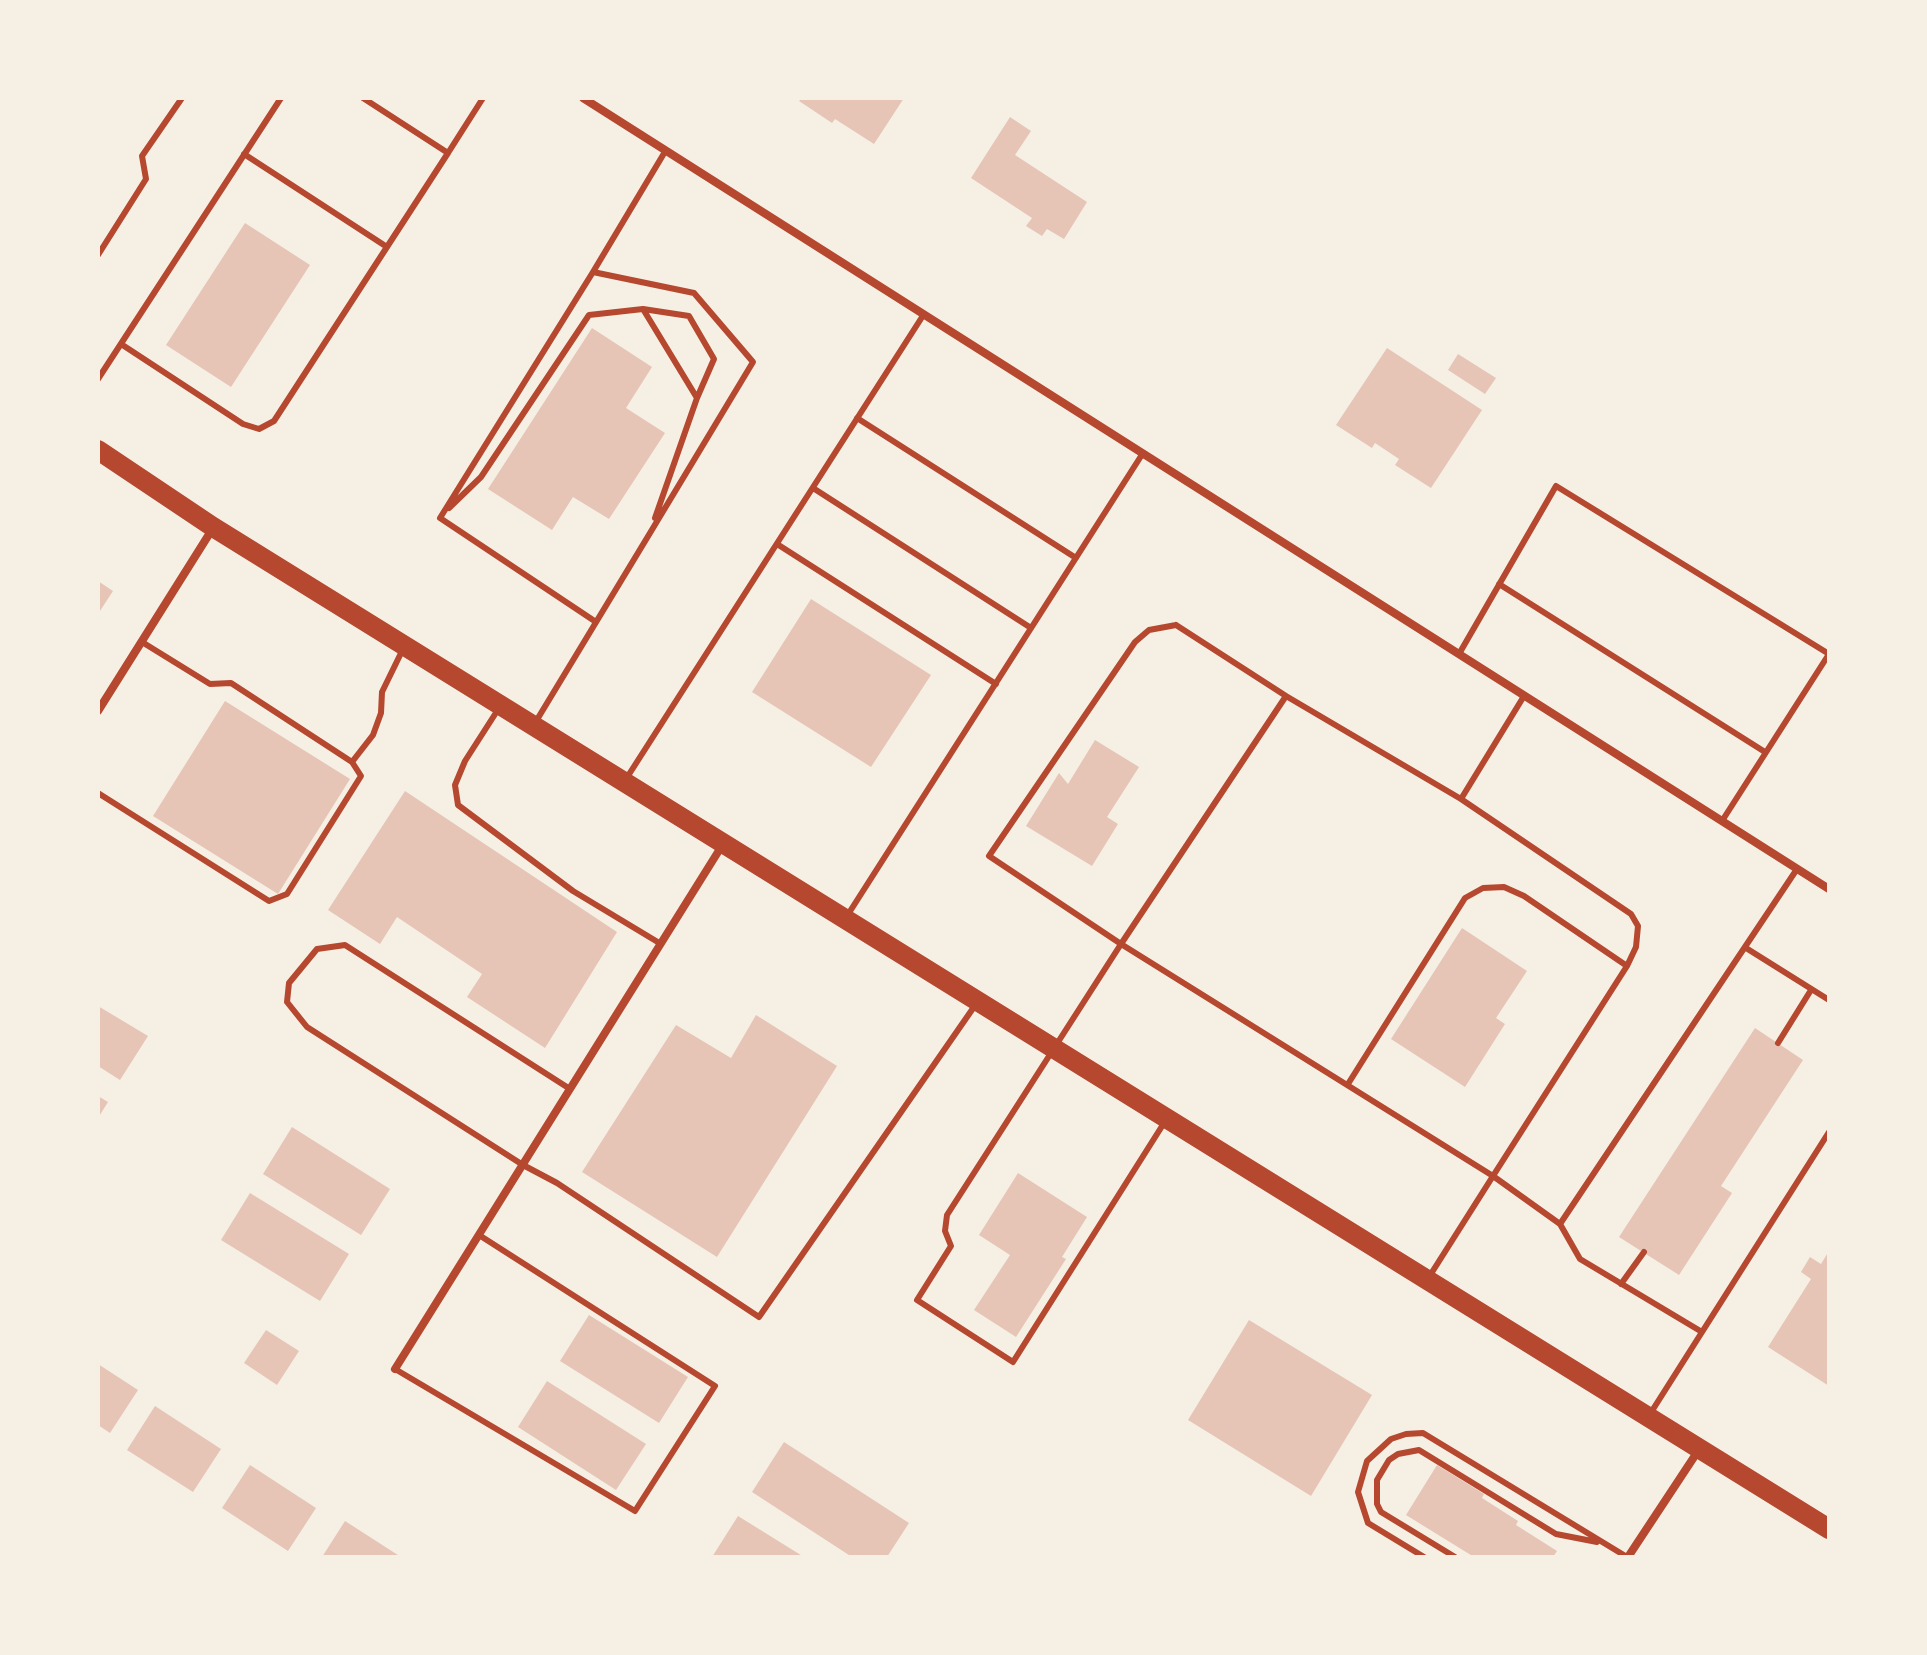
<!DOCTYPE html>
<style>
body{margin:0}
#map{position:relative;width:1927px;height:1655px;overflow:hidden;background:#f6efe4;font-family:"Open Sans",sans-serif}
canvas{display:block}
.frame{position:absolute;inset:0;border:100px solid #f6efe4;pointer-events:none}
</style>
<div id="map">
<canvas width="1927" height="1655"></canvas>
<div class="frame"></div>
</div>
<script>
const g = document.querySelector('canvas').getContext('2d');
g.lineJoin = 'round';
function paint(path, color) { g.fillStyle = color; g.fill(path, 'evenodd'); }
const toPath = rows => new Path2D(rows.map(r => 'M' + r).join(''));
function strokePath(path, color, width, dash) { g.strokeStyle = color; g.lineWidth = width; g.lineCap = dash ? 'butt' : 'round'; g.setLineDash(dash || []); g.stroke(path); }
paint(toPath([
 [802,98,904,98,874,144,835,119,832,123,799,101],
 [1010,117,1031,131,1015,155,1087,202,1064,239,1047,229,1042,236,1026,226,1032,218,971,178],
 [245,223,310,265,231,387,166,345],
 [592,328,652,367,626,408,665,433,609,519,573,497,552,530,488,489],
 [1387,348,1482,410,1431,488,1395,465,1399,459,1375,443,1372,448,1336,425],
 [1458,354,1496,378,1485,394,1448,370],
 [98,581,113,591,98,614],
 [811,599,931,675,871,767,752,692],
 [225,701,350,779,278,894,153,816],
 [1095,740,1139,767,1107,817,1118,824,1092,866,1026,826,1059,773,1068,784],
 [405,791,617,932,545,1048,467,997,482,974,397,917,380,944,328,910],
 [1462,928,1527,971,1496,1018,1505,1024,1465,1087,1391,1039],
 [98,1006,148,1036,120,1080,98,1066],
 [756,1015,837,1066,717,1257,582,1172,676,1025,731,1058],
 [1755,1028,1803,1060,1721,1186,1732,1193,1679,1275,1619,1237],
 [98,1096,108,1102,98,1118],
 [292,1127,390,1189,361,1235,263,1174],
 [1018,1173,1087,1217,1062,1257,1066,1259,1016,1337,974,1310,1010,1255,979,1235],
 [250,1193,349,1254,320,1301,221,1240],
 [1829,1251,1829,1386,1768,1347,1811,1279,1801,1272,1810,1257,1821,1264],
 [589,1315,688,1377,659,1423,560,1361],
 [1249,1320,1372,1395,1311,1496,1188,1420],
 [266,1330,299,1351,277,1385,244,1363],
 [98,1364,138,1390,110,1433,98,1425],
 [547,1381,646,1444,616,1490,518,1427],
 [155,1406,221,1449,193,1492,127,1450],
 [784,1442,909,1523,887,1557,852,1557,752,1492],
 [250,1465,316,1508,288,1551,222,1508],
 [1437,1465,1484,1494,1482,1498,1518,1521,1516,1525,1557,1551,1553,1557,1474,1557,1406,1515],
 [738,1516,804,1557,712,1557],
 [345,1521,401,1557,322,1557]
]), '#e6c5b7');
strokePath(toPath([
 [363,98,448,153,483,98],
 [244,154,387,247],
 [98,255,146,179,142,156,182,98],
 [593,272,666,150],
 [643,309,689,316,714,359,697,398],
 [121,344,243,424,259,429,274,421,448,153],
 [98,379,281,98],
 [857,418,1076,558],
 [813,488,1031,628],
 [449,508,481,477,589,315,643,309,697,398,655,518],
 [777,544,996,684],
 [1499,584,1765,752],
 [1176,625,1286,696,1121,944,989,856,1135,642,1149,630,1176,625],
 [142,642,210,684,231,683,352,762,373,735,381,713,382,692,403,649],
 [1459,654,1556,486,1829,654],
 [1286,696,1461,799],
 [1524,696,1461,799,1631,914,1638,926,1636,947,1627,966,1493,1176,1560,1224,1580,1259,1702,1332],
 [499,708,465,761,455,785,458,805,573,891,661,944],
 [535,723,650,533,753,362,694,293,593,272,440,518,596,622],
 [626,779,924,314],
 [98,793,269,901,287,894,361,776,352,762],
 [1722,821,1829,654],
 [847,916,1143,453],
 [1746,948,1829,1000],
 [1778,1043,1811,990],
 [1348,1084,1465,898,1483,888,1504,887,1524,896,1627,966],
 [570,1089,345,945,317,949,289,983,287,1002,307,1027,523,1165,557,1183,759,1317,976,1004],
 [1164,1123,1013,1362,917,1300,951,1246,945,1231,947,1215,1121,944,1493,1176,1429,1277],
 [1560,1224,1797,869],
 [1621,1284,1644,1252],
 [395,1369,635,1511,715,1386,479,1235],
 [1650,1414,1829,1132],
 [1424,1557,1368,1523,1358,1492,1367,1461,1391,1439,1406,1434,1423,1433,1627,1557],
 [1455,1557,1381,1512,1377,1504,1377,1480,1389,1460,1398,1454,1419,1450,1556,1534,1597,1542]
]), '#b5482f', 6);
strokePath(toPath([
 [583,98,1829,889],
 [98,711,213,528],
 [395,1369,723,844],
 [1628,1557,1698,1451]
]), '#b5482f', 8);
strokePath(toPath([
 [98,450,213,527,1829,1529]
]), '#b5482f', 20);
</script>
